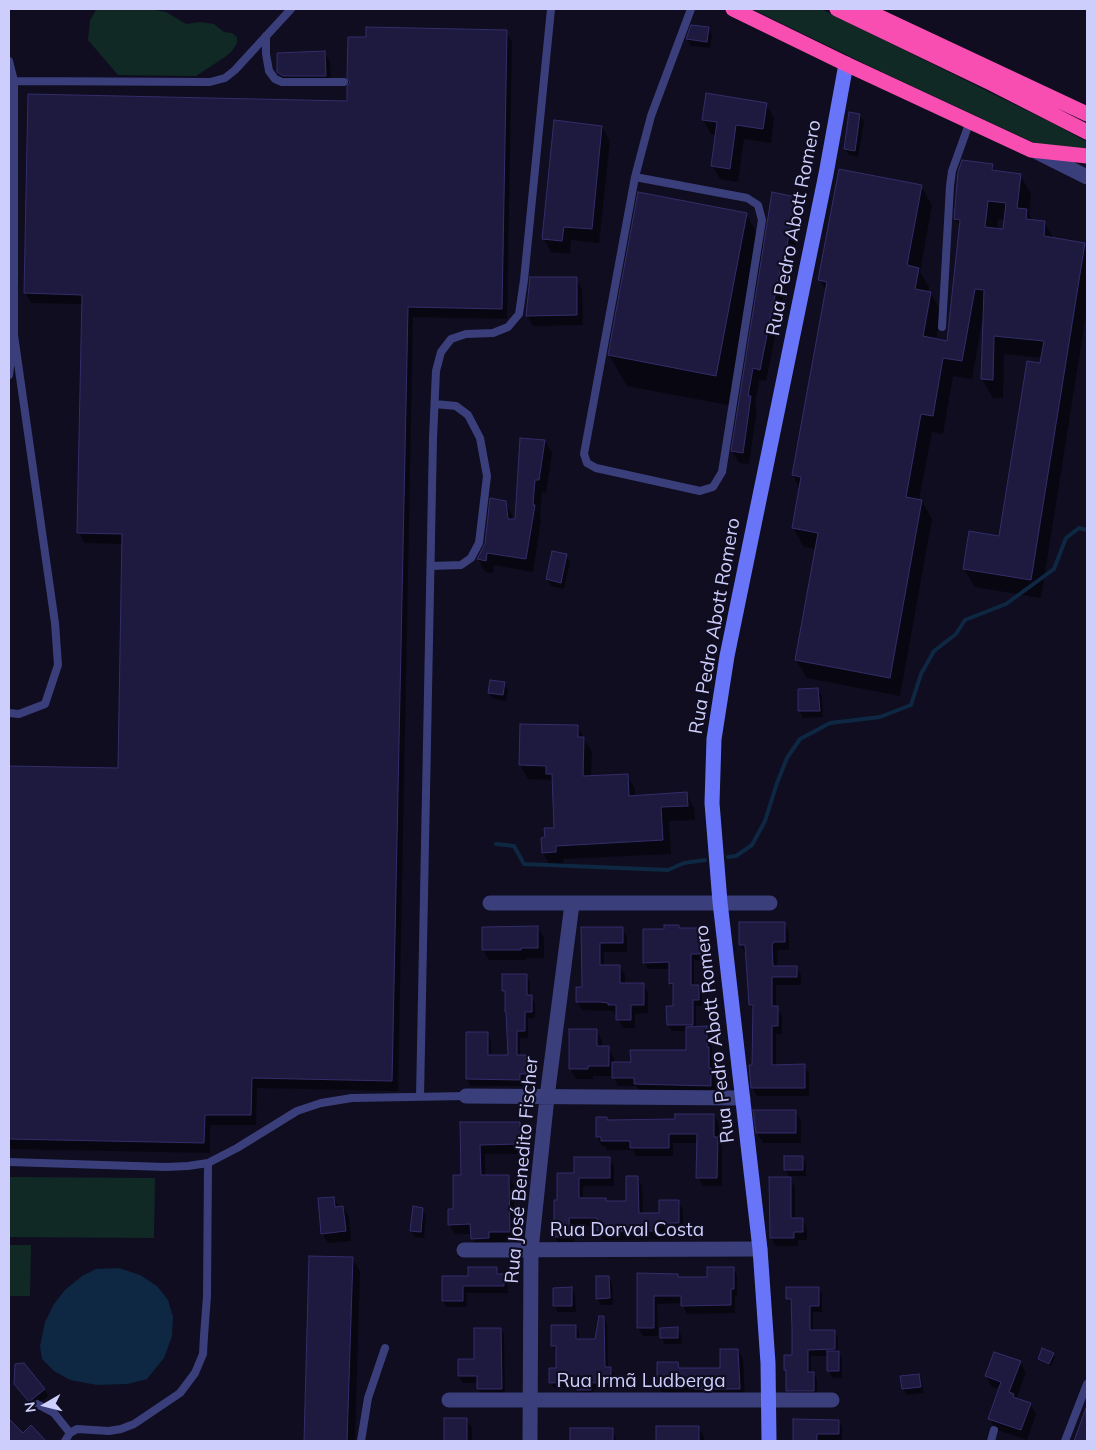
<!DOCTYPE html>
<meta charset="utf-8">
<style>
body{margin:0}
#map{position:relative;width:1096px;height:1450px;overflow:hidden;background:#0f0d1f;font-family:Mulish,sans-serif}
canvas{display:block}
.frame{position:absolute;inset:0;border:10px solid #cecefd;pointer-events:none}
.north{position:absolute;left:20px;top:1380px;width:50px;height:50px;-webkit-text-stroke:4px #0f0d1f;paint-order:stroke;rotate:262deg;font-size:14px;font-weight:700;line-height:20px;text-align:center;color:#cecefd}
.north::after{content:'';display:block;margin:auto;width:18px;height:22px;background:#cecefd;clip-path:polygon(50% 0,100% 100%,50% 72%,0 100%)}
</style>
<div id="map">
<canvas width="1096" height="1450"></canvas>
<div class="frame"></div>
<div class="north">N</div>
</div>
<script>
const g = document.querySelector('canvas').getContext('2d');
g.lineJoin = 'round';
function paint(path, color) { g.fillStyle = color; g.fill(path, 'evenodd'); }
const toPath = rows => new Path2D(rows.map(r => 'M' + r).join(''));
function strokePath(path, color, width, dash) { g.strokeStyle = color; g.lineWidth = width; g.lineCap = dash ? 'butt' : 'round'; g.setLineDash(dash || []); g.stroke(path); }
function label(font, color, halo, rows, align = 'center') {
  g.font = font + ' Mulish,sans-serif'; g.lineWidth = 4.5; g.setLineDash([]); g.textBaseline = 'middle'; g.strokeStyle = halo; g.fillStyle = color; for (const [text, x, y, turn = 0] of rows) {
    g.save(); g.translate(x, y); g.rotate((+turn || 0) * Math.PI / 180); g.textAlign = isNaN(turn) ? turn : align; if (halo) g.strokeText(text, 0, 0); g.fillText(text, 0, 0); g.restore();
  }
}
paint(toPath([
 [104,9,148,9,166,12,186,24,200,22,214,24,224,32,232,33,237,37,237,43,232,51,225,57,196,76,118,75,88,40,90,20,96,10],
 [752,9,821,9,1060,127,1087,142,1087,149,1049,146,1035,143,886,74],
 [9,1177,155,1178,154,1238,9,1237],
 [9,1245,31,1245,30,1296,9,1296]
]), '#112925');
paint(toPath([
 [119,1268,140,1275,157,1286,168,1300,173,1317,172,1336,164,1358,147,1379,128,1384,97,1385,70,1380,54,1371,42,1359,40,1346,45,1322,54,1304,65,1290,82,1276,96,1269]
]), '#0e2742');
paint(toPath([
 [692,26,708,28,712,35,710,48,691,46,687,39],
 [506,32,512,42,507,319,413,317,398,1091,257,1088,256,1125,210,1125,210,1153,9,1149,9,767,119,769,123,544,84,543,79,532,83,304,31,303,25,293,348,102],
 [325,53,330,63,331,86,290,86,284,82,278,72],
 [766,104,774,118,771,143,744,139,738,182,720,179,712,165,716,135,711,134,703,120],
 [860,115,864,122,858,157,849,155,845,149],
 [602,127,610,141,599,243,571,240,570,254,551,252,543,238],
 [992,165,996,172,1020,175,1031,194,1029,214,1033,221,1044,222,1054,239,1084,244,1087,250,1087,308,1041,598,975,587,964,569,1000,538,1043,358,1004,354,1003,398,993,398,982,379,984,322,982,321,972,379,953,376,943,434,932,432,919,500,922,501,932,519,900,696,807,678,796,660,817,549,804,547,793,528,800,489,793,475,827,292,820,280,921,186,932,205,920,272,929,287,928,293,931,293,941,312,936,340,948,342,961,229,955,219,959,172],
 [998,219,1006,220,1005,230,997,229],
 [639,193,746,214,764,246,795,198,802,210,789,278,787,278,766,381,759,380,755,405,757,409,749,464,739,463,732,451,757,291,755,291,733,406,627,386,609,355],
 [576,278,582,289,583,325,533,326,527,315],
 [545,441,552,453,546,493,542,492,540,517,541,519,533,572,494,565,493,573,485,572,478,559,505,502,512,515,513,520,516,520],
 [566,555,570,562,564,589,551,586,547,579],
 [504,683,508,690,506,701,493,699,489,693],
 [818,689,822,696,823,717,803,718,800,711,799,690],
 [521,725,577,726,592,752,591,777,627,775,635,789,635,796,686,794,694,808,695,820,669,821,671,854,563,859,564,866,551,867,543,853,546,839,555,829,553,784,551,780,528,779,520,765],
 [784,923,789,932,789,950,778,950,777,967,796,967,801,975,801,985,776,985,776,1008,782,1016,782,1034,776,1034,776,1066,804,1066,809,1074,809,1096,757,1096,752,1088,754,1011,750,1005,747,953,745,953,740,944],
 [678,926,680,929,699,929,703,936,703,960,694,960,694,986,698,986,702,993,702,1006,696,1006,696,1028,706,1028,711,1036,716,1094,640,1092,636,1086,618,1086,613,1076,593,1076,593,1079,576,1079,570,1069,596,1030,602,1040,602,1047,608,1047,614,1058,614,1063,632,1063,687,1051,687,1031,672,1031,668,1025,674,1007,674,990,670,983,670,969,648,969,644,962,665,930],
 [538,928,544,938,544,958,526,958,526,960,489,960,483,950],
 [582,928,622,928,627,937,627,952,604,952,604,966,619,966,625,975,625,984,643,984,648,993,648,1013,635,1014,635,1028,623,1028,618,1019,618,1014,614,1014,613,1011,582,1010,577,1001,584,989],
 [503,975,526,975,530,981,530,997,535,1003,535,1018,528,1018,528,1038,520,1038,520,1056,526,1056,529,1062,529,1080,523,1080,523,1086,470,1086,467,1079,468,1033,487,1033,491,1040,491,1056,509,1056],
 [795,1111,801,1121,801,1143,763,1143,757,1133],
 [714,1115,719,1124,719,1141,722,1147,722,1186,703,1186,698,1177,699,1143,673,1143,673,1156,636,1156,633,1150,607,1150,605,1146,602,1146,597,1137,606,1119,608,1121,677,1120],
 [462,1123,519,1123,525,1133,525,1154,485,1154,485,1176,508,1176,514,1186,515,1242,494,1242,494,1248,478,1248,472,1238,472,1234,455,1234,449,1224,455,1211,462,1176],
 [802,1157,806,1163,806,1176,789,1176,785,1170],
 [609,1158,614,1167,614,1186,583,1186,583,1199,605,1199,607,1202,628,1202,637,1177,642,1186,643,1214,660,1214,678,1202,683,1210,683,1232,661,1232,661,1239,603,1240,598,1231,598,1226,574,1226,574,1246,560,1246,555,1237,558,1201,575,1174],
 [790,1178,795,1187,795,1219,802,1219,807,1228,807,1240,798,1240,798,1246,776,1246,771,1238],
 [334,1198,339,1207,343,1207,349,1217,351,1241,328,1243,322,1233],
 [422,1209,426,1216,424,1238,415,1237,411,1231],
 [310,1257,352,1258,360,1272,355,1441,305,1441],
 [496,1268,500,1275,504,1275,507,1281,508,1293,466,1293,467,1307,447,1307,443,1301,470,1277],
 [733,1269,737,1276,737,1296,735,1296,735,1313,687,1314,682,1303,657,1304,658,1336,643,1336,638,1328,638,1274,677,1275,679,1279,708,1279],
 [609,1277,612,1284,613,1305,601,1305,597,1298],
 [818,1288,822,1295,822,1312,813,1312,813,1332,834,1332,838,1338,838,1352,842,1359,842,1378,832,1378,829,1371,829,1356,811,1356,811,1373,813,1373,817,1380,817,1397,791,1397,788,1390,788,1374,785,1369,794,1356,793,1306,787,1299],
 [572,1289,575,1295,576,1312,558,1312,554,1306],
 [604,1317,607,1324,608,1368,610,1368,614,1374,613,1388,594,1389,594,1396,582,1396,579,1388,554,1388,550,1382,557,1370,556,1352,553,1346,552,1326,576,1326,579,1332,579,1341,596,1341],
 [501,1329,504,1335,505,1395,482,1395,478,1389,478,1383,463,1383,459,1376,459,1360,475,1360],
 [678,1329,681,1335,682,1344,665,1344,661,1337],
 [738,1350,743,1359,745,1398,664,1395,658,1386,678,1363,682,1370,722,1370],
 [1053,1354,1055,1357,1051,1366,1041,1362,1039,1359],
 [1020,1362,1026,1373,1016,1399,1030,1404,1036,1414,1027,1440,995,1429,990,1419,1000,1389,992,1387,986,1376],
 [918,1375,922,1382,924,1393,907,1395,903,1388],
 [15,1384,44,1389,48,1396,33,1408],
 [1087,1408,1087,1441,1075,1441],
 [445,1419,466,1419,472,1428,472,1441,445,1441],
 [794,1420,839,1421,842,1427,842,1441,794,1441],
 [657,1427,698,1427,704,1437,704,1441,657,1441],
 [612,1429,617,1441,572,1441,572,1430]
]), '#0007');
strokePath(toPath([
 [496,844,514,846,524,864,668,870,684,863,705,860],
 [728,857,736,856,752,845,765,821,777,783,787,758,800,739,830,723,880,717,911,705,921,674,934,651,956,634,965,620,1006,604,1054,569,1066,538,1079,528,1087,530]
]), '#0e2742', 4);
const building = toPath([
 [691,25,709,27,707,42,686,39,691,25],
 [366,27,507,30,502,309,408,307,392,1081,252,1078,251,1115,205,1115,204,1143,9,1139,9,766,118,768,122,534,77,533,82,295,24,293,28,94,347,101,347,87,350,82,347,78,348,37,366,37,366,27],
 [325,51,326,76,283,76,277,72,277,53,325,51],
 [706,93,767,103,763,129,736,125,730,169,711,166,717,122,702,120,706,93],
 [849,112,860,114,855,151,844,149,849,112],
 [554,120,602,126,592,229,564,227,562,241,542,239,554,120],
 [962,160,993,164,992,170,1021,174,1017,208,1027,209,1026,219,1045,221,1044,236,1085,243,1031,580,963,569,969,531,999,536,1027,361,1040,363,1044,341,994,336,993,380,981,379,984,290,975,289,962,361,943,358,933,416,921,414,906,497,922,500,890,678,795,660,818,533,792,528,801,477,792,475,827,282,818,280,839,169,922,185,907,265,919,268,915,289,931,292,923,336,947,341,960,220,954,219,958,172,962,160],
 [988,201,1006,203,1003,229,985,227,988,201],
 [638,192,747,213,716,376,608,355,638,192],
 [772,192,796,197,783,267,781,266,760,370,753,368,748,396,751,396,743,453,731,451,772,192],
 [530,277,577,277,577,315,526,316,530,277],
 [520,438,545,440,539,480,535,480,533,505,535,505,526,559,487,553,486,561,477,559,485,544,490,498,506,501,508,519,515,519,520,438],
 [552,551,567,554,561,583,546,579,552,551],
 [490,680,505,682,503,695,488,693,490,680],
 [818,688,820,711,798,711,798,689,818,688],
 [520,724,578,725,578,737,584,737,583,776,628,774,629,796,687,792,688,806,661,807,663,840,556,846,556,852,542,853,541,838,545,837,544,828,554,828,552,774,546,774,546,766,519,765,520,724],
 [739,922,785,922,785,942,774,942,772,945,773,966,797,966,797,977,772,977,772,1006,778,1006,778,1026,772,1026,772,1065,805,1064,805,1088,751,1088,749,1065,752,1065,753,1005,749,1005,745,945,739,945,739,922],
 [664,925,679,925,679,928,700,928,700,954,691,954,691,985,699,985,699,1000,693,1000,693,1025,667,1025,666,1006,673,1006,673,983,669,984,669,962,643,963,643,929,664,929,664,925],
 [538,926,538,948,521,948,521,950,482,950,482,927,538,926],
 [581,927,623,927,623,943,600,943,600,965,620,965,620,983,644,983,644,1005,631,1005,631,1020,616,1020,616,1005,608,1005,608,1003,600,1002,576,1002,576,987,582,987,581,927],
 [502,974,527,974,527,995,532,995,532,1012,525,1012,525,1031,517,1031,517,1055,526,1055,526,1074,520,1074,520,1080,466,1079,466,1032,488,1032,488,1055,508,1055,506,1012,505,1012,505,991,502,991,502,974],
 [707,1026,707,1047,709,1047,709,1068,711,1068,711,1086,634,1084,634,1078,612,1078,612,1062,631,1062,630,1050,686,1050,686,1027,707,1026],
 [569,1029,597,1029,597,1046,609,1046,609,1066,588,1066,588,1069,569,1069,569,1029],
 [753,1110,796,1110,796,1133,756,1133,753,1110],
 [675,1114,714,1114,714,1137,718,1137,717,1178,696,1178,697,1134,669,1134,669,1148,630,1148,630,1141,601,1141,601,1137,596,1137,596,1117,607,1117,607,1120,675,1119,675,1114],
 [460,1122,520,1122,520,1144,480,1145,481,1175,509,1175,510,1232,489,1232,489,1238,471,1239,470,1224,448,1225,448,1209,453,1209,453,1175,461,1175,460,1122],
 [784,1156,803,1156,803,1170,784,1170,784,1156],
 [574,1157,610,1157,610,1178,579,1178,579,1198,606,1198,606,1201,626,1201,626,1176,638,1176,639,1213,659,1213,659,1200,679,1200,679,1223,657,1223,657,1231,597,1231,597,1218,569,1218,570,1237,554,1237,554,1200,557,1200,557,1173,574,1173,574,1157],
 [769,1177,791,1177,791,1218,803,1218,803,1232,794,1232,794,1238,770,1238,769,1177],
 [334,1197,335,1207,343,1206,346,1231,321,1234,318,1198,334,1197],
 [413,1206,423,1208,421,1232,410,1231,413,1206],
 [309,1256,353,1257,347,1441,304,1441,309,1256],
 [468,1267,497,1267,497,1274,504,1274,504,1286,463,1286,463,1301,442,1301,442,1276,468,1276,468,1267],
 [707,1267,734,1267,734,1289,731,1289,731,1305,681,1306,681,1296,654,1296,654,1328,637,1328,637,1273,678,1274,678,1277,707,1277,707,1267],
 [596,1276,609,1276,610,1298,596,1299,596,1276],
 [572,1287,572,1306,553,1306,553,1288,572,1287],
 [786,1287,819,1287,819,1306,810,1306,810,1330,835,1330,835,1349,808,1350,808,1372,814,1372,814,1391,786,1391,786,1370,784,1370,784,1355,792,1355,792,1329,791,1299,786,1299,786,1287],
 [599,1316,604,1316,605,1367,611,1367,611,1382,591,1383,591,1390,577,1390,577,1382,549,1383,549,1368,556,1368,556,1346,551,1346,551,1325,576,1325,576,1339,595,1339,599,1316],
 [678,1327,678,1338,660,1338,660,1328,678,1327],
 [474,1328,501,1328,502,1389,477,1389,477,1376,458,1376,458,1359,474,1359,474,1328],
 [1042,1348,1054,1353,1049,1364,1038,1359,1042,1348],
 [720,1349,738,1349,740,1389,694,1389,694,1386,657,1386,657,1362,678,1362,679,1368,720,1368,720,1349],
 [827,1351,839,1351,839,1371,827,1371,827,1351],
 [994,1352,1021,1361,1009,1392,1014,1394,1013,1397,1031,1403,1021,1430,988,1419,1001,1382,985,1376,994,1352],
 [24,1363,45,1389,29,1402,14,1384,15,1364,24,1363],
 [919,1374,921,1387,902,1389,900,1376,919,1374],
 [1086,1408,1087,1441,1074,1441,1086,1408],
 [444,1418,467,1418,467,1441,444,1441,444,1418],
 [9,1419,23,1433,31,1425,46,1441,9,1441,9,1419],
 [793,1419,839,1420,839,1434,817,1434,817,1441,793,1441,793,1419],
 [656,1426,699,1426,699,1441,656,1441,656,1426],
 [570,1428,613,1428,613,1441,570,1441,570,1428]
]);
paint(building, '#1e1a3f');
strokePath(building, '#332d6a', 1);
strokePath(toPath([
 [266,36,266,54,269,71,275,79,282,82,344,82],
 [9,61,14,81,14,335,9,375],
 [14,81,210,82,225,78,235,70,291,9],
 [635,177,747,198,758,205,762,220,722,472,713,487,700,491,596,468,587,463,584,454,635,177,651,116,691,9],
 [942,327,950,186,952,171,970,121],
 [431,566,461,565,471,558,479,543,487,476,480,438,468,415,456,406,435,404],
 [9,713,19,714,45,704,58,665,55,623,14,335],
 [420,1097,433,438,436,371,441,352,451,339,466,334,493,333,508,327,519,314,524,280,551,9],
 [9,1162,166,1167,188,1166,208,1163,237,1148,297,1111,321,1103,352,1098,466,1096],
 [37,1404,54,1413,70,1433],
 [65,1441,70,1433,77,1429,109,1431,121,1429,134,1424,180,1393,195,1373,203,1354,204,1336,207,1296,208,1163],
 [361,1441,368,1398,385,1348],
 [991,1441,994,1430],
 [1065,1441,1087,1384]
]), '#3a3f7c', 8);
strokePath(toPath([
 [1035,151,1087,177],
 [490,903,770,903],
 [466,1096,743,1098],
 [464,1250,760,1249],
 [449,1400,832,1400],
 [530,1441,531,1250,547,1097,572,904]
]), '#3a3f7c', 15);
strokePath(toPath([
 [769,1441,768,1363,760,1249,720,902,712,803,714,739,727,656,826,174,846,64]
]), '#6975f9', 15);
strokePath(toPath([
 [733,9,846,64,1031,150,1087,156],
 [837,9,993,84,1087,132],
 [863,9,1087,114]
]), '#f84eb1', 15);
label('19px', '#cecefd', '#0f0d1f', [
 ["Rua Pedro Abott Romero",794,228,-79],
 ["Rua Pedro Abott Romero",715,626,-80],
 ["Rua Pedro Abott Romero",715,1034,-97],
 ["Rua José Benedito Fischer",522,1170,-85],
 ["Rua Dorval Costa",627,1230],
 ["Rua Irmã Ludberga",641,1381]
]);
</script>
